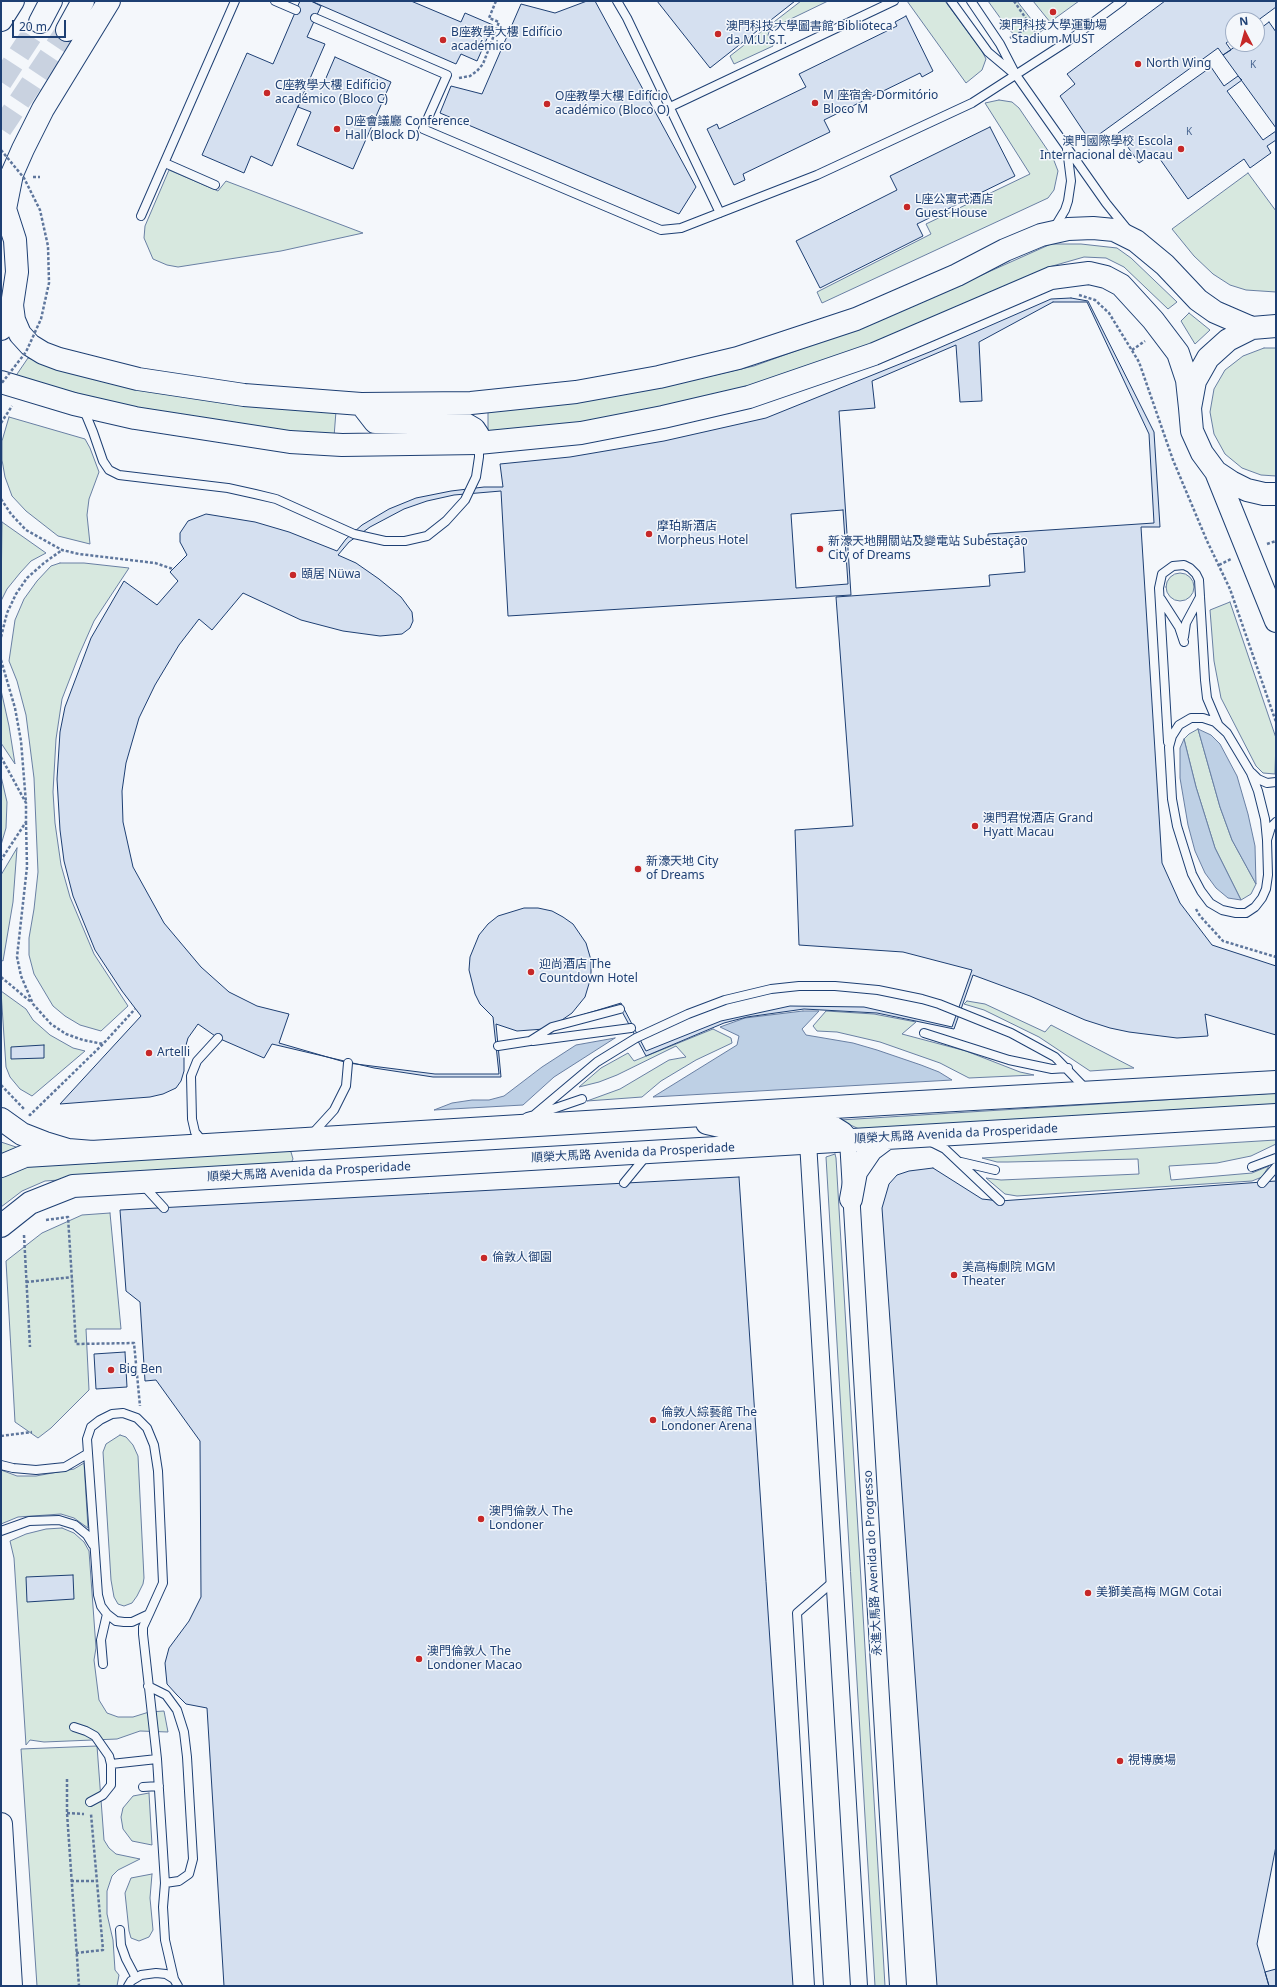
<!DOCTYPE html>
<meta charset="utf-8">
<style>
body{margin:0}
#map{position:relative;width:1277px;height:1987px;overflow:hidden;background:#f4f7fb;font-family:"Noto Sans",sans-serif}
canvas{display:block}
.frame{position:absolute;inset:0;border:2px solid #1d3f73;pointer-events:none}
.north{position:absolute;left:1225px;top:12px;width:40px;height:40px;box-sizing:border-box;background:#f4f7fb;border:1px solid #9eadc5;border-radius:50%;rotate:354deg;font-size:11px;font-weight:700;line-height:16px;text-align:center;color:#1d3f73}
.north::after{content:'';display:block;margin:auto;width:14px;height:18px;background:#c62828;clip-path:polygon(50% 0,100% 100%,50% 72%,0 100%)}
.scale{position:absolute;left:12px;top:20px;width:54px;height:18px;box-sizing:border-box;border:2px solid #1d3f73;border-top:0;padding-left:5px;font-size:12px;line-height:14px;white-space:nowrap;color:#1d3f73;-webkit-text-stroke:3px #f4f7fb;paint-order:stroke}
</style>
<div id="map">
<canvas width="1277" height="1987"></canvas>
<div class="frame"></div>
<div class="north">N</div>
<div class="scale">20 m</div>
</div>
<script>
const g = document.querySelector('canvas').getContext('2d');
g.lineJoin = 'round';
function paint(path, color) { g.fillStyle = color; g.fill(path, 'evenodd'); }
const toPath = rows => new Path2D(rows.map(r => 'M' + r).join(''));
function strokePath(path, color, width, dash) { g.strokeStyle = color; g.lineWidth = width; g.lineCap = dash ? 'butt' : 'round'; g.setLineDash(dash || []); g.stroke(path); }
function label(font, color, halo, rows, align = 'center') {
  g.font = font + ' "Noto Sans","Noto Sans SC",sans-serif'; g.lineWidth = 3; g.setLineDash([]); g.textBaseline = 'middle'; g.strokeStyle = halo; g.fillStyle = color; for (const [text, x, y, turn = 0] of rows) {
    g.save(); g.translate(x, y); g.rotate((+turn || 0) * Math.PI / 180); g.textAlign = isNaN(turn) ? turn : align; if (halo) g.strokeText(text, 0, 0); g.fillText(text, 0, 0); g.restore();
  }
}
const green = toPath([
 [801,1,828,1,770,29,768,35,773,46,734,64,730,56,801,1],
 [907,1,945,1,982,51,986,59,982,70,966,83,907,1],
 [988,1,1017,1,1031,19,1046,28,1027,41,1018,39,1006,26,988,1],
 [1033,1,1079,1,1050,22,1033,1],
 [999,100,1012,102,1019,108,1053,158,1058,171,1054,190,1048,198,822,303,817,292,931,234,926,224,1030,174,985,103,999,100],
 [169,170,218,191,226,181,363,233,281,251,178,267,167,265,153,259,144,238,145,226,169,170],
 [1248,173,1276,211,1276,292,1246,290,1230,285,1213,274,1194,256,1172,229,1248,173],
 [1051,244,1081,244,1117,248,1131,258,1177,302,1168,309,1124,267,1106,258,1084,257,1049,267,924,326,761,386,580,424,488,434,488,410,663,387,754,366,881,320,1051,244],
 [1189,313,1210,330,1195,344,1181,321,1189,313],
 [1264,348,1276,348,1276,476,1261,475,1242,468,1225,454,1214,434,1210,412,1214,389,1225,370,1243,356,1264,348],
 [28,358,121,382,336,411,334,437,256,428,121,406,15,377,28,358],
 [9,417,85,439,90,448,99,472,89,499,87,515,90,544,58,536,26,511,12,496,5,477,2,460,2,441,9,417],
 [2,522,46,553,31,561,20,573,7,589,1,601,2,522],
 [60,563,84,563,129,568,94,621,79,655,62,699,56,739,53,792,55,823,61,865,70,897,94,954,128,1006,101,1031,80,1025,65,1016,53,1006,34,974,29,955,29,938,34,909,38,872,34,778,26,715,17,681,9,661,15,620,24,599,37,581,51,566,60,563],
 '1166 587a14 14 0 1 1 28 0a14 14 0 1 1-28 0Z',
 [1230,602,1276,738,1275,774,1263,773,1256,766,1221,698,1214,661,1210,610,1230,602],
 [1,690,9,726,15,764,1,743,1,690],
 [1198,729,1220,807,1232,840,1256,884,1251,894,1241,900,1215,848,1196,787,1184,739,1189,734,1198,729],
 [1,776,7,802,6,828,1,845,1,776],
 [17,848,13,902,3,961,1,960,1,875,17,848],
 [1,991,26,1009,33,1020,50,1035,73,1048,85,1051,32,1096,20,1089,10,1077,6,1067,1,991],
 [967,1001,985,1004,1045,1032,1051,1025,1134,1068,1090,1071,1039,1037,984,1010,964,1004,967,1001],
 [826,1011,874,1014,916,1022,902,1034,966,1051,1020,1072,1034,1075,969,1078,940,1063,880,1042,837,1032,817,1031,813,1026,826,1011],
 [713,1029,731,1038,732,1043,696,1060,661,1081,642,1097,587,1101,620,1089,669,1060,686,1057,676,1046,617,1075,599,1082,579,1087,601,1068,628,1053,634,1061,713,1029],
 [1276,1093,1276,1105,859,1129,840,1120,1276,1093],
 [1276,1140,1276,1144,1251,1156,1217,1163,1169,1166,1171,1180,1252,1173,1269,1166,1262,1177,1252,1181,1017,1196,1005,1194,986,1178,1001,1180,1139,1174,1138,1159,1008,1162,997,1162,982,1158,1276,1140],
 [1,1142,25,1150,1,1155,1,1142],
 [287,1149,291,1152,293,1159,291,1163,287,1164,45,1181,22,1191,1,1207,1,1173,31,1164,287,1149],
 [835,1154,836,1158,885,1986,875,1986,826,1157,835,1154],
 [110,1213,121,1329,86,1329,89,1390,51,1428,38,1438,15,1422,6,1261,42,1233,82,1215,110,1213],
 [120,1435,126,1437,133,1445,138,1456,144,1578,143,1584,137,1596,132,1603,124,1606,118,1604,114,1597,111,1580,103,1452,106,1444,120,1435],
 [84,1463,88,1528,74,1518,61,1514,18,1517,1,1524,1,1470,17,1476,36,1476,74,1469,84,1463],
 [62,1528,74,1533,84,1542,89,1551,96,1648,94,1660,99,1700,107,1713,118,1717,133,1717,149,1712,164,1711,168,1732,140,1731,117,1739,44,1742,30,1740,26,1745,14,1558,10,1541,26,1534,46,1529,62,1528],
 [97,1746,104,1840,109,1848,116,1854,140,1859,118,1870,112,1876,107,1891,107,1914,113,1940,115,1970,119,1975,117,1986,37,1986,21,1749,97,1746],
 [149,1793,152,1845,132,1841,123,1829,121,1817,123,1808,133,1796,149,1793],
 [152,1874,150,1898,153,1930,149,1937,139,1941,131,1938,129,1931,125,1893,131,1878,152,1874]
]);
paint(green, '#d7e8df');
strokePath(green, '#687fa3', 1);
const water = toPath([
 [1198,729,1211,735,1220,744,1237,776,1248,814,1255,846,1256,884,1232,840,1220,807,1198,729],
 [1184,739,1196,787,1215,848,1241,900,1228,898,1216,888,1205,873,1195,851,1188,825,1180,778,1180,748,1184,739],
 [803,1011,819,1011,802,1029,806,1035,853,1043,877,1050,921,1065,939,1072,952,1080,653,1097,737,1045,739,1036,720,1027,745,1018,803,1011],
 [615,1038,554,1077,523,1105,434,1110,452,1103,472,1100,489,1100,504,1096,542,1067,576,1045,615,1038]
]);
paint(water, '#bed0e5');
strokePath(water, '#687fa3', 1);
const building = toPath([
 [300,1,311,1,321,6,307,37,325,44,272,166,251,156,244,173,202,155,247,53,273,64,300,1],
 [311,1,411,1,461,22,465,13,493,25,477,61,461,54,456,64,311,1],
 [587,1,595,1,696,187,679,214,440,113,451,86,482,94,521,4,555,13,587,1],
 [657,1,795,1,710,68,657,1],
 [1165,1,1276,1,1276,7,1257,21,1233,20,1233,38,1226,43,1231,50,1223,55,1218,48,1090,141,1060,96,1075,84,1067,74,1165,1],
 [906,16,933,71,922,77,920,73,824,120,830,132,743,174,745,180,734,185,707,129,717,124,719,129,806,87,799,74,897,26,895,22,906,16],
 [1269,22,1276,32,1276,128,1223,55,1239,44,1257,44,1257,31,1269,22],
 [335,57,391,82,353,169,297,145,311,112,298,107,310,79,323,85,335,57],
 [1211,67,1224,86,1238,76,1242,80,1227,91,1263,140,1276,131,1276,140,1267,146,1271,153,1250,168,1244,159,1188,199,1155,152,1139,163,1118,133,1211,67],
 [990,127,1015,176,917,224,923,236,820,288,796,241,897,190,890,176,990,127],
 [1071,298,1088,301,1154,432,1160,527,1141,527,1162,863,1180,903,1212,945,1276,966,1276,1035,1205,1014,1208,1036,1177,1038,1129,1032,1110,1028,1085,1020,1030,996,973,975,954,1029,877,1013,804,1009,747,1017,724,1023,646,1056,619,1006,544,1029,517,1031,496,1024,501,1077,433,1077,374,1068,272,1044,264,1058,218,1038,198,1024,188,1038,184,1052,184,1071,181,1081,176,1088,163,1094,150,1097,60,1104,141,1016,122,991,95,950,73,896,64,861,60,830,57,779,60,732,65,707,91,638,124,581,157,605,178,581,170,572,187,555,180,542,180,533,188,521,206,514,255,522,289,532,337,551,346,539,362,525,389,509,416,498,451,491,484,487,503,487,500,464,570,457,664,441,766,418,932,351,1051,299,1071,298],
 [1053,302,1087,302,1149,434,1154,523,988,534,988,543,1023,540,1025,572,989,575,990,586,836,597,853,826,795,830,799,945,903,952,972,970,952,1027,864,1007,790,1006,721,1021,646,1051,621,1003,559,1022,572,1013,585,997,591,977,591,960,586,943,573,924,563,917,552,911,538,908,524,908,498,916,488,924,479,935,470,957,469,970,475,994,480,1004,493,1017,499,1074,435,1074,348,1063,279,1043,289,1014,257,1006,229,992,201,967,164,923,133,867,123,822,122,791,126,763,139,718,155,685,179,645,199,619,212,630,243,593,301,620,343,631,380,636,402,634,410,628,413,621,412,612,401,597,379,579,356,563,338,555,349,542,370,527,404,509,427,501,454,495,501,491,508,616,851,595,839,411,875,408,872,381,956,345,960,402,982,401,979,342,1053,302],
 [843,510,848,584,796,588,791,514,843,510],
 [44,1045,44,1058,11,1059,11,1047,44,1045],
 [933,1168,982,1199,1000,1201,1276,1181,1276,1846,1257,1944,1269,1986,937,1986,882,1208,889,1184,897,1175,909,1171,933,1168],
 [739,1177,793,1986,224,1986,207,1708,186,1704,177,1695,167,1684,165,1663,169,1648,189,1621,201,1597,200,1441,156,1380,145,1381,140,1302,126,1291,120,1210,739,1177],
 [125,1352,127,1387,96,1389,94,1354,125,1352],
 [73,1575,74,1599,27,1602,26,1577,73,1575],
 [1276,1969,1276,1986,1269,1986,1265,1972,1276,1969]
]);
paint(building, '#d5e0f0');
strokePath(building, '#1d3f73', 1);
strokePath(toPath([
 [1,82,40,22],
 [1,129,67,30]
]), '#c9d2e0', 22, [22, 11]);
const lane = toPath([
 [275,1,296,10],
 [617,1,627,18,720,213],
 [951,1,988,52,1013,73],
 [971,1,1000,44,1016,75,1106,203,1127,229],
 [315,18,447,75,423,129,661,230,681,228,817,175,972,103,1068,41,1122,1],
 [670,107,894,1],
 [165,163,215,185],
 [141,216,235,1],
 [1051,228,1056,225,1065,210,1068,201,1071,181,1067,149],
 [80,410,86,415,93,432,103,461,109,470,119,475,228,488,255,494,276,499,354,534,385,541,405,541,427,536,446,521,465,500,476,477,479,457,479,444],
 [1161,599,1179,627,1184,642],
 [1184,637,1186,623,1200,597],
 [1168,742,1159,588,1162,574,1173,566,1184,565,1190,568,1196,574,1199,580,1205,680,1207,698,1218,724],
 [1252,773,1258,779,1267,783,1276,782],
 [1267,840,1265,819,1258,791,1251,773,1227,733,1215,722,1203,718,1191,718,1179,725,1172,736,1169,747,1172,799,1177,826,1192,874,1201,891,1210,903,1222,910,1236,913,1246,913,1255,907,1262,898,1266,889,1268,875,1267,840,1271,827,1276,822],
 [924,1033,1009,1060,1052,1069,1068,1068],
 [533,1041,631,1028],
 [498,1046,530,1041,552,1027,620,1009],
 [538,1114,582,1099],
 [527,1117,534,1115,597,1062,636,1038,688,1014,725,1000,771,989,799,986,835,986,878,990,922,999,939,1004,1011,1033,1055,1057,1086,1089],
 [313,1133,334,1110,346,1086,348,1063],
 [931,1142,945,1149,1000,1201],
 [204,1143,195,1132,192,1119,191,1076,197,1061,218,1038],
 [961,1162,995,1170],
 [1252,1167,1276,1158],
 [624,1183,647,1155],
 [1262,1183,1276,1167],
 [143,1185,164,1208],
 [123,1413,137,1418,147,1428,154,1445,158,1471,163,1583,149,1614,132,1622,124,1622,116,1621,107,1614,101,1606,98,1595,87,1439,91,1427,100,1420,112,1414,123,1413],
 [1,1465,13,1468,36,1470,65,1467,87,1454],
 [1,1531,29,1521,59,1520,75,1525,87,1535,93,1545],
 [149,1614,143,1627,143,1634,157,1759,165,1883,163,1907,165,1940,174,1979],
 [103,1664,101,1640,107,1614],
 [148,1686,166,1695,177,1710,184,1732,187,1757,193,1859,189,1874,179,1881,165,1883],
 [74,1727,86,1731,95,1736,109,1756,111,1764,111,1785,103,1795,90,1802],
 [111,1764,157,1759],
 [143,1787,159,1786],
 [120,1930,121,1945,126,1959,136,1978],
 [128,1986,131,1981,141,1975,156,1973,166,1974,174,1979,178,1986],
 [819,1986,797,1613,835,1580]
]);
const street = toPath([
 [848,1140,898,1986],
 [808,1142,859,1986]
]);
const secondary = toPath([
 [12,305,14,320,20,334,30,345,43,353,59,359,138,379,244,395,361,404,471,403,576,392,659,377,738,358,856,319,957,275,1005,250,1041,235,1068,229,1093,228,1114,230,1136,241,1165,265,1198,300,1215,312,1252,328],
 [1276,326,1252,328,1228,340,1208,358,1195,381,1190,408,1192,431,1202,453,1216,472,1231,482,1247,490,1264,494,1276,494],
 [1,382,74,404,135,418,290,442,342,445,478,443,581,433,663,417,749,397,874,354,1051,278,1089,273,1106,277,1121,285,1153,320,1178,353,1187,380,1190,408],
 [361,404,375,422,462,422,474,429,478,435,478,443],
 [1216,472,1276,621],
 [707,1123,742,1131,825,1125,834,1128,842,1133,848,1140],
 [1,1166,25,1156,884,1104,1276,1082],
 [851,1199,856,1172,871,1150,887,1138],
 [1,1226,30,1203,73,1186,1276,1115]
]);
const primary = toPath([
 [1,20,13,1],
 [40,22,51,1],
 [67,30,83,1],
 [1,201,5,209,15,240,17,272,12,305,1,329],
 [5,209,12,174,23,149,43,109,109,1],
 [1,1119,22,1134,45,1143,68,1150,93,1152],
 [1,1824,11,1986]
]);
strokePath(lane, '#1d3f73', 10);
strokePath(street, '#1d3f73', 18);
strokePath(secondary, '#1d3f73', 24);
strokePath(primary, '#1d3f73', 24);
strokePath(toPath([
 [1014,1,1031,26],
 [1010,38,1031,26,1043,43],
 [459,78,470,76,477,71,483,64,499,22,489,18,496,1],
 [33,177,40,177],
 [1079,295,1095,300,1109,313,1139,362,1173,460,1207,541,1230,589,1276,722],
 [1132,350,1145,341],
 [1,423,12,406],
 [1,499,11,514,26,530,62,550,79,554,155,563,173,569],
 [1267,544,1276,541],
 [1219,565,1231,559],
 [1,637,7,613,16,594,27,578,44,563,62,550],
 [1,660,15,708,21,741,26,803],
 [1,757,26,803,26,822,1,860],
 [26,822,27,867,17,957,21,976,33,1004,51,1024,66,1034,83,1040,103,1044],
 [1196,909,1200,916,1223,941,1276,957],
 [1,977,31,1002],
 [1,1085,24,1109],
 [29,1114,30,1115,103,1044,135,1009],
 [46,1220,68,1217,76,1344,134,1343,140,1406],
 [24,1235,30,1347],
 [26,1282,73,1277],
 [1,1436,32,1432],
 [67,1779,67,1813,79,1986],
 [67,1813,84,1814],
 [71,1881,98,1881],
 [76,1953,103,1950,91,1814]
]), '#5e769c', 2.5, [3, 2]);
strokePath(lane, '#f4f7fb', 8);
strokePath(street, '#f4f7fb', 16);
strokePath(secondary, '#f4f7fb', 22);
strokePath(primary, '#f4f7fb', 22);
strokePath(toPath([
 [1,150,24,178,40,210,48,246,49,283,41,319,26,352,1,384]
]), '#5e769c', 2.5, [3, 2]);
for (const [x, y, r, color] of [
 [1053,12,4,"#c62828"],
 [718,34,4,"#c62828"],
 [443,40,4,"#c62828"],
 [1138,64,4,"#c62828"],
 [267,93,4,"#c62828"],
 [815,103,4,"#c62828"],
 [547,104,4,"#c62828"],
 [337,129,4,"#c62828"],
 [1181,149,4,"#c62828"],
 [907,207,4,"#c62828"],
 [649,534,4,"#c62828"],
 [820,549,4,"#c62828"],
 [293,575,4,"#c62828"],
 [975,826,4,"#c62828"],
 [638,869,4,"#c62828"],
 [531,972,4,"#c62828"],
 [149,1053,4,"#c62828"],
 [484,1258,4,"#c62828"],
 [954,1275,4,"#c62828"],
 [111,1370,4,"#c62828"],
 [653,1420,4,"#c62828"],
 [481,1519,4,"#c62828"],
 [1088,1593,4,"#c62828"],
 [419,1659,4,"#c62828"],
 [1120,1761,4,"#c62828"]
]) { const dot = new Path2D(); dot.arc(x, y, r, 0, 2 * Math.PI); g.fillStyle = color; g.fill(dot); strokePath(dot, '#f4f7fb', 1.5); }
label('10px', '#4b6792', null, [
 ["K",1253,65],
 ["K",1189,132]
]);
label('12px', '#1d3f73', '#f4f7fb', [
 ["澳門科技大學運動場",1053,26,"center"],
 ["Stadium MUST",1053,40,"center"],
 ["澳門科技大學圖書館 Biblioteca",726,27],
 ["da M.U.S.T.",726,41],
 ["B座教學大樓 Edifício",451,33],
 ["académico",451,47],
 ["North Wing",1146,64],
 ["C座教學大樓 Edifício",275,86],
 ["académico (Bloco C)",275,100],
 ["M 座宿舍 Dormitório",823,96],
 ["Bloco M",823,110],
 ["O座教學大樓 Edifício",555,97],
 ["académico (Bloco O)",555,111],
 ["D座會議廳 Conference",345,122],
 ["Hall (Block D)",345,136],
 ["澳門國際學校 Escola",1173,142,"right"],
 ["Internacional de Macau",1173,156,"right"],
 ["L座公寓式酒店",915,200],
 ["Guest House",915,214],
 ["摩珀斯酒店",657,527],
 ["Morpheus Hotel",657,541],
 ["新濠天地開關站及變電站 Subestação",828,542],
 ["City of Dreams",828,556],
 ["頤居 Nüwa",301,575],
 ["澳門君悅酒店 Grand",983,819],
 ["Hyatt Macau",983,833],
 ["新濠天地 City",646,862],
 ["of Dreams",646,876],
 ["迎尚酒店 The",539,965],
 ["Countdown Hotel",539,979],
 ["Artelli",157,1053],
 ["倫敦人御園",492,1258],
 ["美高梅劇院 MGM",962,1268],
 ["Theater",962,1282],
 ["Big Ben",119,1370],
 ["倫敦人綜藝館 The",661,1413],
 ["Londoner Arena",661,1427],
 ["澳門倫敦人 The",489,1512],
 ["Londoner",489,1526],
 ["美獅美高梅 MGM Cotai",1096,1593],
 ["澳門倫敦人 The",427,1652],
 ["Londoner Macao",427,1666],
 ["視博廣場",1128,1761]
], 'left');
label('12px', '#1d3f73', '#f4f7fb', [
 ["順榮大馬路 Avenida da Prosperidade",956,1134,-3],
 ["順榮大馬路 Avenida da Prosperidade",633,1153,-3],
 ["順榮大馬路 Avenida da Prosperidade",309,1172,-3],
 ["永進大馬路 Avenida do Progresso",873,1563,-93]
]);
</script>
